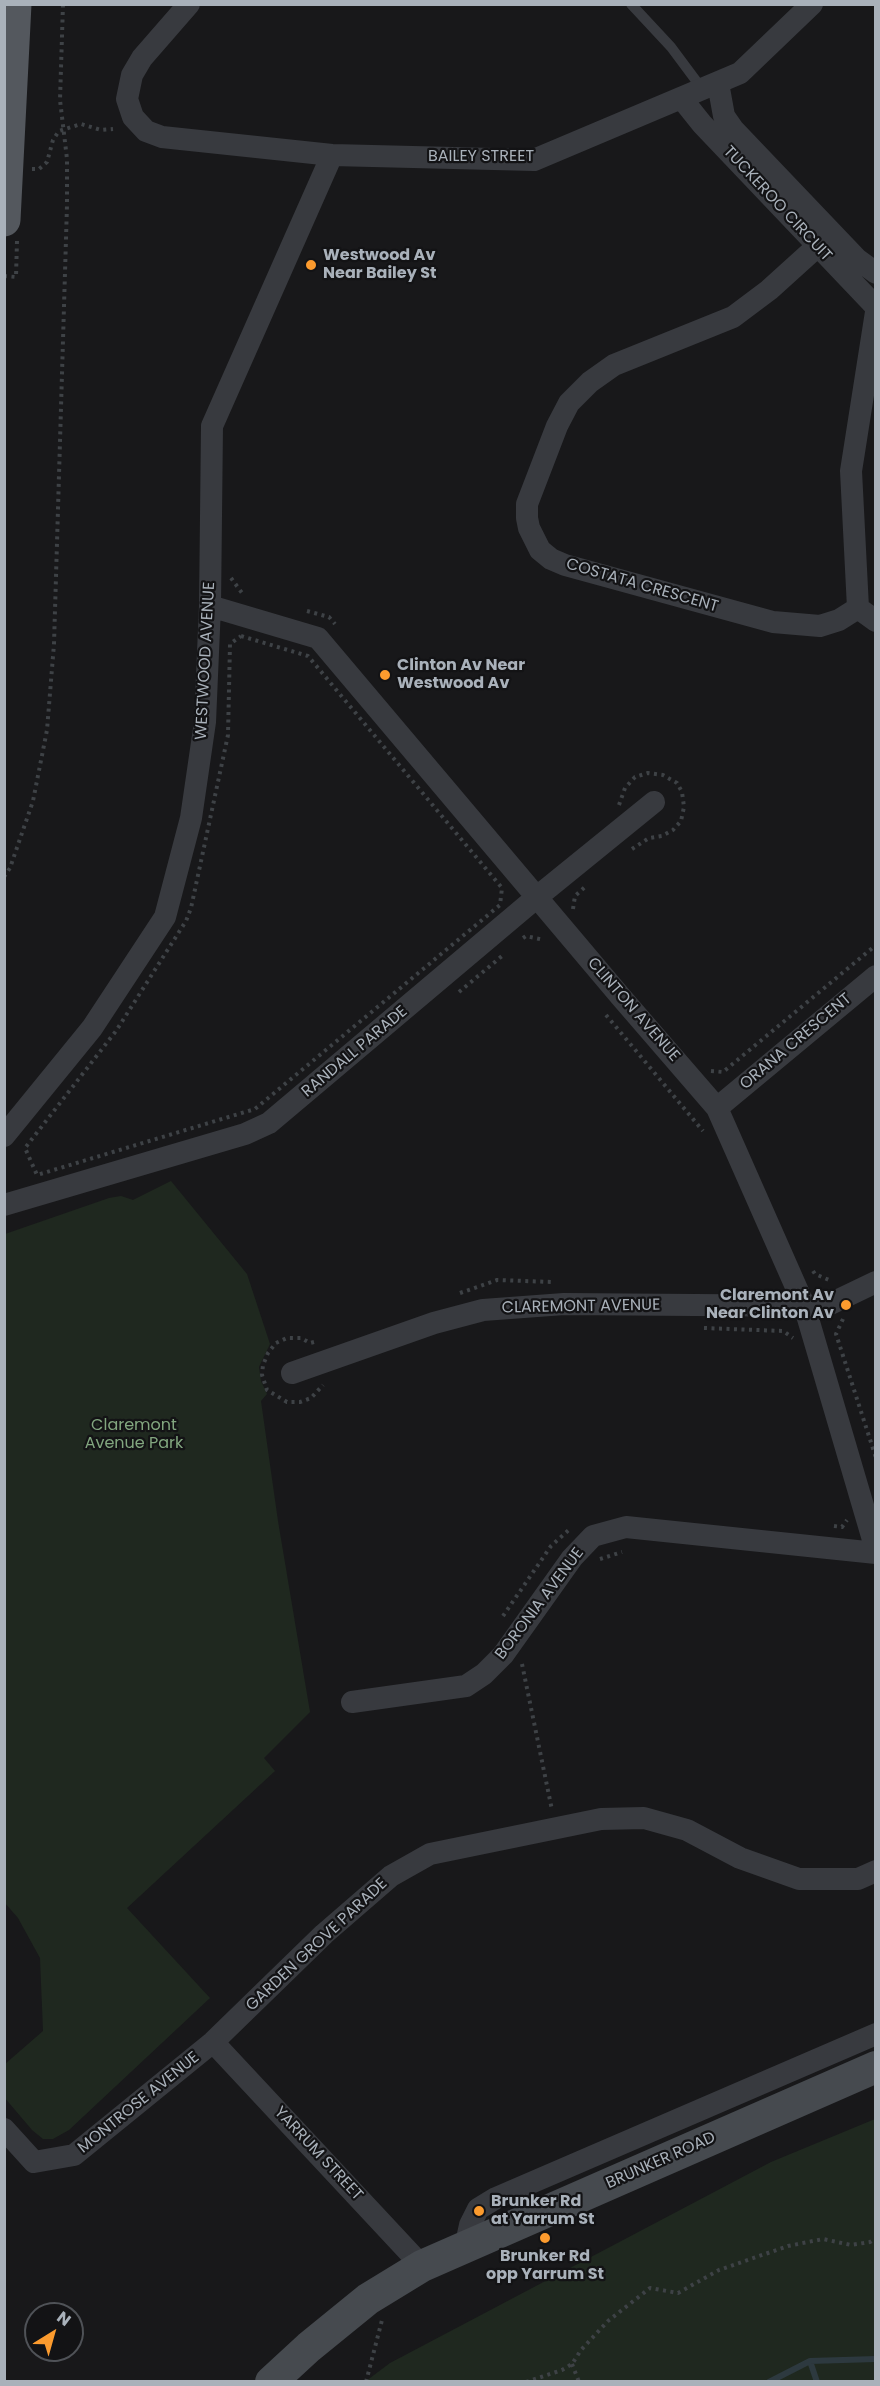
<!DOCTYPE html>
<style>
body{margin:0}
#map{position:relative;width:880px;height:2386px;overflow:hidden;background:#18181a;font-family:Poppins,sans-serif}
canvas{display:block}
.frame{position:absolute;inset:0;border:6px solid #a9b1ba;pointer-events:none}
.north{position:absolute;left:24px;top:2302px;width:60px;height:60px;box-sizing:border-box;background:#131315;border:2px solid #4f5257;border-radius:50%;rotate:37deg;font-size:16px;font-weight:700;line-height:24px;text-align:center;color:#a9b1ba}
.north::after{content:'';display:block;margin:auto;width:21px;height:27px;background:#fc9b2e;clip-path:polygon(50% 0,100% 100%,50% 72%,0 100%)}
</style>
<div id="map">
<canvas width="880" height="2386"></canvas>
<div class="frame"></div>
<div class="north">N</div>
</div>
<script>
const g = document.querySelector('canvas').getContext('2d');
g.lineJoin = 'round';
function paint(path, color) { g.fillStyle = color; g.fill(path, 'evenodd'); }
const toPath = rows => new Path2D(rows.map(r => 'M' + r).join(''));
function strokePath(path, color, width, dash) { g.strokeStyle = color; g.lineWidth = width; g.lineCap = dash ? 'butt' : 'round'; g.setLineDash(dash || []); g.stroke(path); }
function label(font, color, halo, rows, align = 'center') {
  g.font = font + ' Poppins,sans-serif'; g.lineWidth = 4.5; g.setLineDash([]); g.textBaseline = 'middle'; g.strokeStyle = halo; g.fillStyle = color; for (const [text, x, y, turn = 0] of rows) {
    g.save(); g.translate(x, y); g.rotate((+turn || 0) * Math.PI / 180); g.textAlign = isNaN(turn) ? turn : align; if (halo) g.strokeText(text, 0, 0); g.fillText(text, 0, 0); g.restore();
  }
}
paint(toPath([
 [171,1181,247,1274,270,1344,259,1367,261,1381,267,1394,261,1401,278,1521,310,1712,264,1758,275,1771,127,1908,210,1998,69,2130,53,2139,43,2139,32,2130,4,2097,5,2064,43,2031,40,1958,18,1918,4,1902,5,1234,109,1198,121,1196,133,1200],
 [875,2119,875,2381,366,2381,390,2363,771,2162]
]), '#1f281f');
strokePath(toPath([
 [810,2361,817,2382],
 [769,2382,810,2361,876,2359]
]), '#2d393f', 6);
strokePath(toPath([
 [32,169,39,169,47,162,53,140,59,131,81,124,101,130,113,129],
 [4,276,16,277,17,241],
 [231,578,242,593],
 [307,611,329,617,335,624],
 [241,636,308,656,502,888,500,905,255,1109,37,1175,25,1148,116,1031,186,921,191,908,228,735,230,644,241,636],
 [619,805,625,788,635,777,648,773,663,775,677,783,682,792,684,807,681,821,673,830,662,836,649,838,632,849],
 [4,877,10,868,33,801,47,730,54,644,67,205,67,159,60,100,63,4],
 [573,909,575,896,586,886],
 [523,938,526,936,544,940],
 [459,992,502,956],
 [606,1015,703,1131],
 [711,1071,723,1072,876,945],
 [813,1271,815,1274,829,1280],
 [460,1293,497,1280,552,1282],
 [843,1319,836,1334,876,1458],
 [704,1328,783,1331,793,1338],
 [314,1342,310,1343,301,1338,287,1338,276,1343,268,1353,263,1365,262,1375,267,1390,287,1402,300,1402,311,1398,323,1385],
 [834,1526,842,1527,847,1520],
 [600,1559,622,1552],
 [503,1616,551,1546,571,1528],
 [522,1664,552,1810],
 [572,2364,579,2382],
 [366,2382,382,2320],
 [526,2382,562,2370,572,2364,581,2350,608,2321,650,2288,678,2293,719,2270,788,2246,823,2239,851,2245,870,2242,876,2238]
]), '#3e4246', 4, [3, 4.5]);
strokePath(toPath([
 [631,4,671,47,703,90]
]), '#383a3f', 10);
strokePath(toPath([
 [189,4,142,58,132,75,127,99,133,117,146,131,162,137,332,155,534,160,740,73,812,4],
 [718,83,724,116,733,129,857,259,876,273],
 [682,99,702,124,876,307],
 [832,233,769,290,733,317,614,365,590,382,569,403,557,426,527,504,527,518,529,528,540,550,551,559,565,565,773,622,820,626,839,620,858,608],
 [876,312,851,471,858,608,876,621],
 [210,606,318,638,621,997,717,1108,804,1305,876,1550],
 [717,1108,876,976],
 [4,1136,92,1028,165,917,191,818,205,722,210,606,212,426,332,155],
 [4,1205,245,1134,269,1123,537,897,654,802],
 [292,1373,434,1323,483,1310,564,1304,826,1306,876,1282],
 [352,1702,466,1686,484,1674,503,1655,572,1558,593,1536,626,1527,876,1553],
 [213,2042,422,2266],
 [4,2129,34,2162,74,2155,213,2042,324,1934,391,1876,430,1854,601,1819,644,1818,687,1830,740,1858,799,1879,858,1879,876,1871],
 [465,2248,470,2225,478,2209,496,2198,876,2034]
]), '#383a3f', 22);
strokePath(toPath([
 [271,2382,309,2347,368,2299,422,2266,876,2067]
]), '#464a4f', 32);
strokePath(toPath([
 [4,220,15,4]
]), '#54585e', 33);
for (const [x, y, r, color] of [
 [311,265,6,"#fc9b2e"],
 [385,675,6,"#fc9b2e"],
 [846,1305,6,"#fc9b2e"],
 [479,2211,6,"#fc9b2e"],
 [545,2238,6,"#fc9b2e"]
]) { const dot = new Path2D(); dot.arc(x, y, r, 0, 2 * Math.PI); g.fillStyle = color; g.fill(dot); strokePath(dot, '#131315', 2); }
label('16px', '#a9b1ba', '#131315', [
 ["BAILEY STREET",481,157],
 ["TUCKEROO CIRCUIT",777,204,47],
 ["COSTATA CRESCENT",642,586,16],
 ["WESTWOOD AVENUE",206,661,-87],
 ["CLINTON AVENUE",633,1010,49],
 ["ORANA CRESCENT",796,1042,-40],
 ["RANDALL PARADE",355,1052,-40],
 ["CLAREMONT AVENUE",581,1307,-1],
 ["BORONIA AVENUE",540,1604,-53],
 ["GARDEN GROVE PARADE",317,1945,-43],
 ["MONTROSE AVENUE",139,2103,-39],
 ["YARRUM STREET",318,2154,47],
 ["BRUNKER ROAD",661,2161,-24]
]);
label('bold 16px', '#a9b1ba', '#131315', [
 ["Westwood Av",323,256],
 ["Near Bailey St",323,274],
 ["Clinton Av Near",397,666],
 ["Westwood Av",397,684],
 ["Claremont Av",834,1296,"right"],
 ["Near Clinton Av",834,1314,"right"],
 ["Brunker Rd",491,2202],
 ["at Yarrum St",491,2220],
 ["Brunker Rd",545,2257,"center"],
 ["opp Yarrum St",545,2275,"center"]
], 'left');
label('16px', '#82a67f', '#131315', [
 ["Claremont",134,1426],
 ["Avenue Park",134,1444]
]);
</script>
